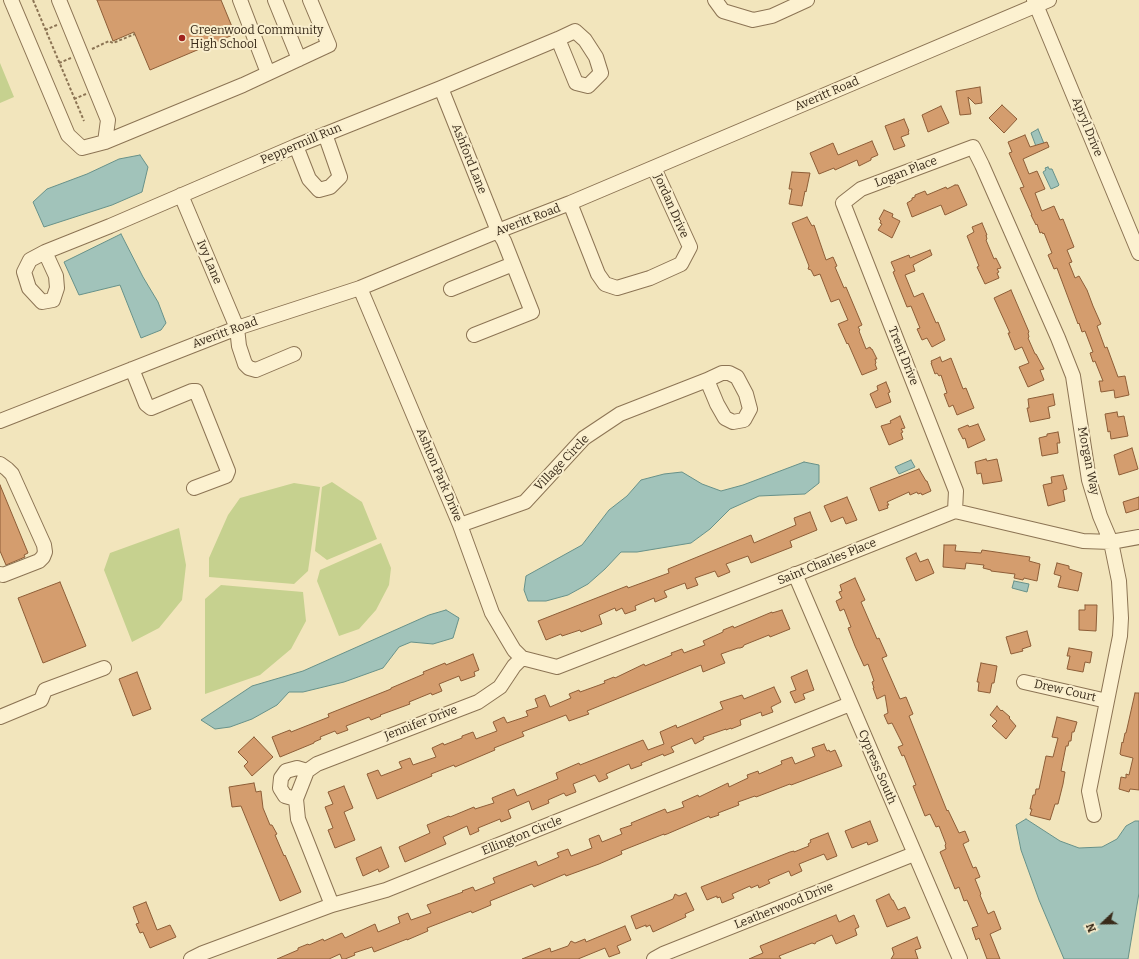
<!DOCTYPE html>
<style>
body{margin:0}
#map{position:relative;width:1139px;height:959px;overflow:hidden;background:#f2e5bc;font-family:Bitter,serif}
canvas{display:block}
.north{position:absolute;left:1083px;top:903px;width:40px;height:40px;-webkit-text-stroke:3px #f9eecd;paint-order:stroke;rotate:248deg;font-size:11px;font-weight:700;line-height:16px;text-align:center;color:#392b1a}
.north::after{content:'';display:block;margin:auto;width:14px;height:18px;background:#392b1a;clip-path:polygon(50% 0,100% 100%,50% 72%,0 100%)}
</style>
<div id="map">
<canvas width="1139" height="959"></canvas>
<div class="north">N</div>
</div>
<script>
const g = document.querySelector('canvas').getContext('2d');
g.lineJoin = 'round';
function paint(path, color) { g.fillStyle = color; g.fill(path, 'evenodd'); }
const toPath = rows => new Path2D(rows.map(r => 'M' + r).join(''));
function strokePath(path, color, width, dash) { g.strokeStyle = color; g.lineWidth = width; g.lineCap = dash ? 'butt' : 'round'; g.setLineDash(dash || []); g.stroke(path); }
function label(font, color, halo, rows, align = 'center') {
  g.font = font + ' Bitter,serif'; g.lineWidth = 4; g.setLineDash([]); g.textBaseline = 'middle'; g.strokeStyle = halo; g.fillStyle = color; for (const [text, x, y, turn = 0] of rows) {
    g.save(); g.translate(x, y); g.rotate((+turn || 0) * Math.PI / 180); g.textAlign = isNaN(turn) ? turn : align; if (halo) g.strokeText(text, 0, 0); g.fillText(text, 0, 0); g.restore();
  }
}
paint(toPath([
 [0,63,14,97,0,103],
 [332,482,362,502,377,539,327,560,315,551,322,487],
 [294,483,320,487,308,571,294,584,209,577,209,558,228,515,240,498],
 [179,528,186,565,182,600,159,628,132,642,104,570,110,553],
 [381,543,391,568,389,585,376,610,359,629,339,636,317,581,320,570],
 [221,585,303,592,306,621,291,649,260,675,205,694,205,599]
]), '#c6d18f');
const water = toPath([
 [1038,129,1045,146,1037,149,1031,133,1038,129],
 [140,155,148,167,142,192,112,205,44,227,33,202,47,189,87,174,119,159,140,155],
 [1048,167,1049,169,1052,169,1059,185,1058,186,1051,189,1043,172,1046,170,1045,168,1048,167],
 [121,234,143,277,158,302,166,323,161,330,141,338,120,285,79,295,64,262,121,234],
 [911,460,915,467,899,474,895,467,911,460],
 [804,462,819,465,819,483,805,494,759,496,730,509,710,529,691,543,637,552,621,552,605,569,588,584,568,595,546,601,528,601,524,590,526,576,582,545,609,510,627,496,641,480,664,474,682,472,702,484,721,491,743,485,804,462],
 [1014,581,1029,584,1027,592,1012,588,1014,581],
 [446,610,459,618,453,638,433,644,411,642,399,647,383,668,344,682,303,692,289,692,277,705,252,719,230,727,215,729,201,720,252,686,303,671,429,615,446,610],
 [1026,819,1060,841,1079,848,1102,847,1117,839,1126,826,1135,821,1139,821,1139,893,1128,959,1064,959,1039,900,1021,850,1016,825,1026,819]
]);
paint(water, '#a1c3ba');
strokePath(water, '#679189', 1);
const building = toPath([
 [97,0,221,0,235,34,150,70,134,32,113,41,97,0],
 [980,87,982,103,975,104,968,97,971,114,960,115,956,91,980,87],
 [1002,105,1017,119,1004,133,989,118,1002,105],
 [941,106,949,123,928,132,922,115,941,106],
 [904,119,909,131,908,132,909,134,901,137,905,146,894,150,885,126,904,119],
 [1025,135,1030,147,1047,142,1049,147,1023,159,1029,174,1037,171,1045,189,1035,193,1041,209,1042,211,1054,206,1060,220,1063,219,1074,247,1067,250,1072,262,1069,263,1075,278,1079,276,1087,290,1093,306,1101,324,1097,326,1105,348,1107,347,1118,377,1125,376,1129,395,1115,398,1114,390,1101,392,1099,381,1103,381,1095,361,1093,362,1090,353,1093,352,1085,331,1082,332,1079,323,1078,324,1057,268,1054,269,1048,255,1052,253,1044,233,1043,234,1042,232,1040,233,1037,224,1036,225,1031,215,1032,215,1020,188,1024,187,1009,153,1012,152,1008,142,1025,135],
 [872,141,878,155,871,158,871,160,859,166,857,160,835,170,834,168,819,174,810,153,833,143,838,155,872,141],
 [792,172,810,173,806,192,805,191,802,206,789,204,792,189,789,189,792,172],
 [955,185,958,185,967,205,945,215,941,205,912,217,907,203,912,200,912,198,915,197,915,195,925,191,927,195,946,187,947,189,955,185],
 [884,210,893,214,892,217,900,221,892,238,878,230,882,224,880,223,881,221,879,219,884,210],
 [807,217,812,226,814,225,826,260,833,257,837,266,835,267,844,288,846,287,862,325,858,327,860,330,859,331,866,349,870,347,871,349,872,349,877,359,875,359,876,363,875,364,877,369,862,375,848,343,847,344,838,324,848,320,839,299,831,302,820,274,814,276,811,270,808,269,809,266,792,223,807,217],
 [982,223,987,235,986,235,987,239,986,240,994,259,996,258,1001,268,997,269,999,272,997,273,999,278,985,284,977,267,979,266,967,236,974,232,972,227,982,223],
 [930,250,932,255,913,265,915,271,905,275,914,297,923,293,936,323,938,322,945,340,932,347,927,338,922,340,917,329,920,328,911,306,907,307,893,272,895,271,891,262,909,255,910,258,930,250],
 [1011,290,1029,332,1028,333,1029,337,1028,338,1035,354,1036,354,1044,369,1040,370,1044,380,1028,387,1019,367,1029,363,1022,347,1015,350,1008,333,1010,333,994,298,1011,290],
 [940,357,942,362,951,358,963,389,966,388,974,408,957,415,953,405,949,407,944,394,947,393,941,375,939,376,937,373,935,374,931,363,932,363,931,361,940,357],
 [886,382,890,392,888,393,891,402,876,408,870,394,878,390,877,386,886,382],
 [1053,394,1055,405,1048,407,1050,418,1030,422,1027,408,1029,408,1028,399,1053,394],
 [1117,412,1118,417,1124,416,1128,436,1111,439,1110,431,1108,432,1105,414,1117,412],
 [900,416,905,428,901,429,903,432,901,433,903,439,889,445,881,426,891,423,890,421,900,416],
 [978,424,985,440,968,448,965,438,963,439,958,429,968,425,969,427,978,424],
 [1058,432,1060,443,1057,443,1058,453,1042,456,1039,438,1047,436,1047,434,1058,432],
 [1132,448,1138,469,1119,475,1114,455,1132,448],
 [986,459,987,461,997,459,1002,481,983,484,981,473,977,474,975,462,986,459],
 [919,469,926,481,927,481,931,491,922,495,921,493,918,494,917,492,910,495,909,492,887,502,889,505,887,505,888,508,879,511,870,488,919,469],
 [1063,475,1067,489,1063,490,1065,501,1048,506,1043,485,1052,483,1051,477,1063,475],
 [0,485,28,553,24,555,25,557,6,565,0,551,0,485],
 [847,497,857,520,846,524,843,517,831,522,824,506,847,497],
 [1139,497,1139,509,1126,513,1123,502,1139,497],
 [810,512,817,530,790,541,792,547,751,563,748,556,726,564,730,572,718,577,715,571,695,578,698,585,687,589,685,583,664,591,667,597,655,602,654,598,635,606,636,610,625,614,622,608,616,611,615,608,599,615,602,624,581,632,580,630,562,636,561,634,546,640,538,621,627,586,628,588,669,573,668,569,751,535,754,543,796,525,794,518,810,512],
 [944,545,956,545,955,551,981,553,982,550,1030,557,1029,561,1040,564,1037,581,1024,578,1023,580,1014,578,1015,574,991,571,991,570,983,568,984,565,966,563,965,569,943,567,944,545],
 [916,553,920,562,928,559,934,573,916,581,906,558,916,553],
 [1057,563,1069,566,1069,569,1082,573,1078,591,1058,587,1061,576,1054,574,1057,563],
 [855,578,865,600,861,602,877,639,879,638,887,656,882,658,900,699,906,697,913,714,909,716,947,811,948,810,959,833,965,831,969,841,963,844,973,868,976,867,980,877,975,879,981,894,980,895,988,914,994,911,1001,929,990,934,1000,959,987,959,979,938,976,940,972,928,978,926,967,900,964,901,959,887,955,889,940,852,946,849,945,845,946,844,939,826,936,827,930,814,925,816,913,786,916,785,904,755,902,756,898,747,903,745,892,723,888,724,884,715,888,713,885,695,877,699,873,688,874,688,872,682,874,681,868,664,864,666,855,646,848,628,851,627,844,609,840,611,836,601,842,598,839,592,842,591,840,585,855,578],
 [60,582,86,646,43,663,18,598,60,582],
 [1085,605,1097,605,1096,631,1079,630,1079,610,1085,610,1085,605],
 [782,610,790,629,770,637,769,635,744,645,743,647,740,648,738,648,721,654,725,663,703,672,701,665,587,711,589,714,569,721,566,715,522,732,524,736,494,748,495,750,455,767,454,765,431,774,432,776,377,799,367,774,378,770,381,776,402,768,399,762,410,758,413,765,436,757,432,748,443,743,444,745,462,738,462,736,473,732,476,739,497,731,493,722,504,717,507,723,528,716,526,711,538,707,535,699,545,695,550,707,571,698,569,694,579,690,580,692,605,683,604,681,614,677,615,678,644,664,645,666,672,655,671,653,682,649,684,653,705,645,703,641,723,632,723,630,733,626,734,628,772,612,772,613,782,610],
 [1027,631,1031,646,1022,649,1023,651,1011,654,1006,637,1027,631],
 [1069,648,1092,652,1090,663,1085,662,1083,672,1067,669,1070,656,1067,656,1069,648],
 [473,654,479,670,474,672,475,676,461,681,459,676,439,684,442,691,432,695,431,693,409,702,410,704,380,715,381,716,371,720,369,717,346,726,348,730,337,734,335,731,320,737,321,739,314,742,314,743,280,757,272,737,290,730,291,732,329,717,328,714,391,689,391,688,424,674,423,672,445,663,446,665,473,654],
 [981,663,997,666,994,683,992,683,990,693,978,691,979,682,977,682,981,663],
 [807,670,814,690,803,694,805,699,795,703,790,692,796,690,791,677,807,670],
 [137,672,151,709,133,716,119,679,137,672],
 [774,687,781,702,771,707,773,712,762,716,761,712,740,720,741,725,731,729,731,728,726,730,726,729,703,737,704,739,695,744,692,738,671,747,674,752,664,756,663,754,641,763,642,765,631,769,629,764,606,774,608,778,599,782,595,775,573,784,576,792,566,796,564,793,548,800,549,803,532,810,529,801,508,810,511,818,501,822,500,819,478,828,479,831,470,835,467,826,443,837,446,844,405,862,399,847,430,833,427,825,449,816,450,817,474,807,475,809,494,803,492,798,514,789,517,796,558,779,556,773,579,763,580,765,643,740,648,750,664,744,660,732,676,725,677,728,723,709,720,702,742,695,744,699,774,687],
 [1135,693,1139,693,1139,790,1130,789,1129,792,1119,789,1121,777,1126,778,1126,774,1129,775,1133,758,1121,755,1120,754,1122,742,1123,743,1125,733,1126,733,1135,693],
 [997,706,1001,711,1002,710,1010,717,1009,718,1016,726,1006,739,992,726,997,721,990,715,997,706],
 [1057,717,1077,722,1074,732,1072,732,1071,741,1069,741,1068,746,1066,746,1061,771,1065,772,1063,784,1058,804,1055,804,1050,820,1030,815,1032,809,1030,809,1033,795,1035,795,1036,789,1039,789,1046,756,1053,757,1058,738,1052,737,1057,717],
 [254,737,273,757,252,776,244,766,248,762,238,752,254,737],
 [824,744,827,751,829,750,830,752,835,750,842,766,791,785,790,784,756,797,755,796,738,802,739,805,718,813,719,815,710,818,709,816,667,834,664,835,664,834,621,851,622,854,599,864,566,876,565,874,534,887,532,884,490,901,491,905,472,913,471,911,427,928,428,931,407,940,407,939,374,952,372,947,354,953,355,955,345,959,342,959,340,954,329,959,277,959,298,950,298,948,308,944,309,945,323,939,324,941,342,933,345,938,375,924,378,932,400,923,398,917,408,913,411,920,431,913,427,905,463,892,462,891,473,887,475,891,495,883,493,878,536,861,538,866,559,857,557,853,568,849,571,856,592,848,589,839,599,835,602,842,622,834,620,829,632,825,631,823,665,809,667,813,684,807,682,802,698,795,699,797,728,783,729,787,748,778,747,775,758,771,759,774,782,764,781,761,792,757,795,764,815,756,812,748,824,744],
 [254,783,256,792,261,791,263,808,270,825,272,825,277,834,275,835,284,856,285,855,301,892,280,901,241,806,232,807,229,787,254,783],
 [344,786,353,808,344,812,355,840,335,848,328,830,333,828,325,807,333,804,328,792,344,786],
 [870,821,878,841,868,845,867,842,852,848,845,831,870,821],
 [828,833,837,856,827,860,824,854,799,864,802,871,791,876,789,871,768,880,770,883,759,888,758,885,751,888,750,886,732,894,734,898,722,903,720,897,717,898,717,896,707,900,701,887,790,852,794,851,794,852,809,846,808,844,811,842,810,840,828,833],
 [381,847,389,867,379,872,378,869,363,876,356,858,381,847],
 [686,893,694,910,685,914,686,917,653,932,650,925,646,927,646,925,636,929,631,916,673,899,675,894,679,896,686,893],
 [889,894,892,900,893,900,898,910,905,907,910,918,887,927,876,900,889,894],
 [146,902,157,930,170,925,176,937,150,948,143,932,140,933,136,924,139,923,133,907,146,902],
 [836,915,839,922,854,915,859,927,855,929,857,935,836,944,832,935,816,942,815,944,812,943,779,956,781,959,749,959,763,953,760,946,836,915],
 [625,926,631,940,617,946,620,953,609,957,605,948,578,959,522,959,550,948,551,952,568,946,571,941,575,943,585,939,586,942,625,926],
 [917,937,921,948,915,950,918,959,891,959,894,954,892,948,917,937]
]);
paint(building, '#d49d6e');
strokePath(building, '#8d5d37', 1);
const minor = toPath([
 [11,0,68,135,82,148,105,142,243,85,329,45,310,0],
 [59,0,108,120,105,142],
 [240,0,268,73],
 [275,0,299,59],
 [715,0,723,11,753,20,772,16,807,0],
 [1034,0,1139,253],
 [441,88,498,231,504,241,532,312,474,335],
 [296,146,309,179,319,190,330,187,340,177,325,134],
 [181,195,237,328,239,346,245,364,249,368,256,370,294,354],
 [570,203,598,274,605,284,617,288,650,278,681,264,690,247,654,168],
 [45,252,56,276,57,288,53,300,42,302,29,288,24,272,30,260,45,252,110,226,296,146,441,88,558,39,575,31,585,40,596,57,601,73,588,86,576,83,558,39],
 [360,288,460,525,492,613,514,650,522,658],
 [451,289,513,264],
 [132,369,146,404,151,408,192,391,196,391,228,471,226,476,194,488],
 [0,421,237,328,360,288,498,231,570,203,1049,0],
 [0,464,7,469,12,474,44,545,45,552,43,557,39,561,3,575,0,574],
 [955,511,956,491,843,203,861,189,973,147,982,165,1058,338,1073,376,1089,480,1100,516,1111,542,1119,581,1121,618,1120,636,1089,791,1094,815],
 [460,525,525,502,584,438,620,414,707,380,722,373,729,373,737,377,746,394,750,409,744,420,733,422,725,418,717,404,707,380],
 [795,574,960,959],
 [522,658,557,667,807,570,955,511,1083,541,1111,542,1139,537],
 [1024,682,1107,701],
 [0,717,41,700,45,690,104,668],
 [296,799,285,796,280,788,281,778,286,771,297,768,307,771],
 [332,905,298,819,296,799,307,771,317,764,478,702,500,687,514,666,522,658],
 [191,959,203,953,332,905,386,890,850,704],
 [654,959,663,954,914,854]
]);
strokePath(minor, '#8c7454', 16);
strokePath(toPath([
 [33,0,84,121],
 [45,30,57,25],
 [92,49,109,41,113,43,135,34],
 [59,63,71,58],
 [74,99,86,94]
]), '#8c7454', 2, [3, 2]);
strokePath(minor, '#fcf1d0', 14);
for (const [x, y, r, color] of [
 [182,38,4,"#a1231e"]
]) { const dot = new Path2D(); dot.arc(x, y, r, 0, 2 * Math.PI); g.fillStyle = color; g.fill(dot); strokePath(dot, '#f9eecd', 1.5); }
label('12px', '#392b1a', '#f9eecd', [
 ["Greenwood Community",190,31],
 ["High School",190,45]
], 'left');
label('12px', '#392b1a', '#f9eecd', [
 ["Averitt Road",827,94,-23],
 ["Apryl Drive",1087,127,68],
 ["Peppermill Run",301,144,-23],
 ["Ashford Lane",469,159,68],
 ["Logan Place",906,172,-21],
 ["Jordan Drive",671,206,66],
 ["Averitt Road",528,220,-21],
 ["Ivy Lane",209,262,67],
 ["Averitt Road",225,333,-20],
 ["Trent Drive",903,356,68],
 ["Morgan Way",1088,461,79],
 ["Village Circle",562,463,-46],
 ["Ashton Park Drive",439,475,67],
 ["Saint Charles Place",827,562,-22],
 ["Drew Court",1065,691,13],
 ["Jennifer Drive",421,723,-21],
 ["Cypress South",877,767,67],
 ["Ellington Circle",522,836,-22],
 ["Leatherwood Drive",784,906,-22]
]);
</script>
